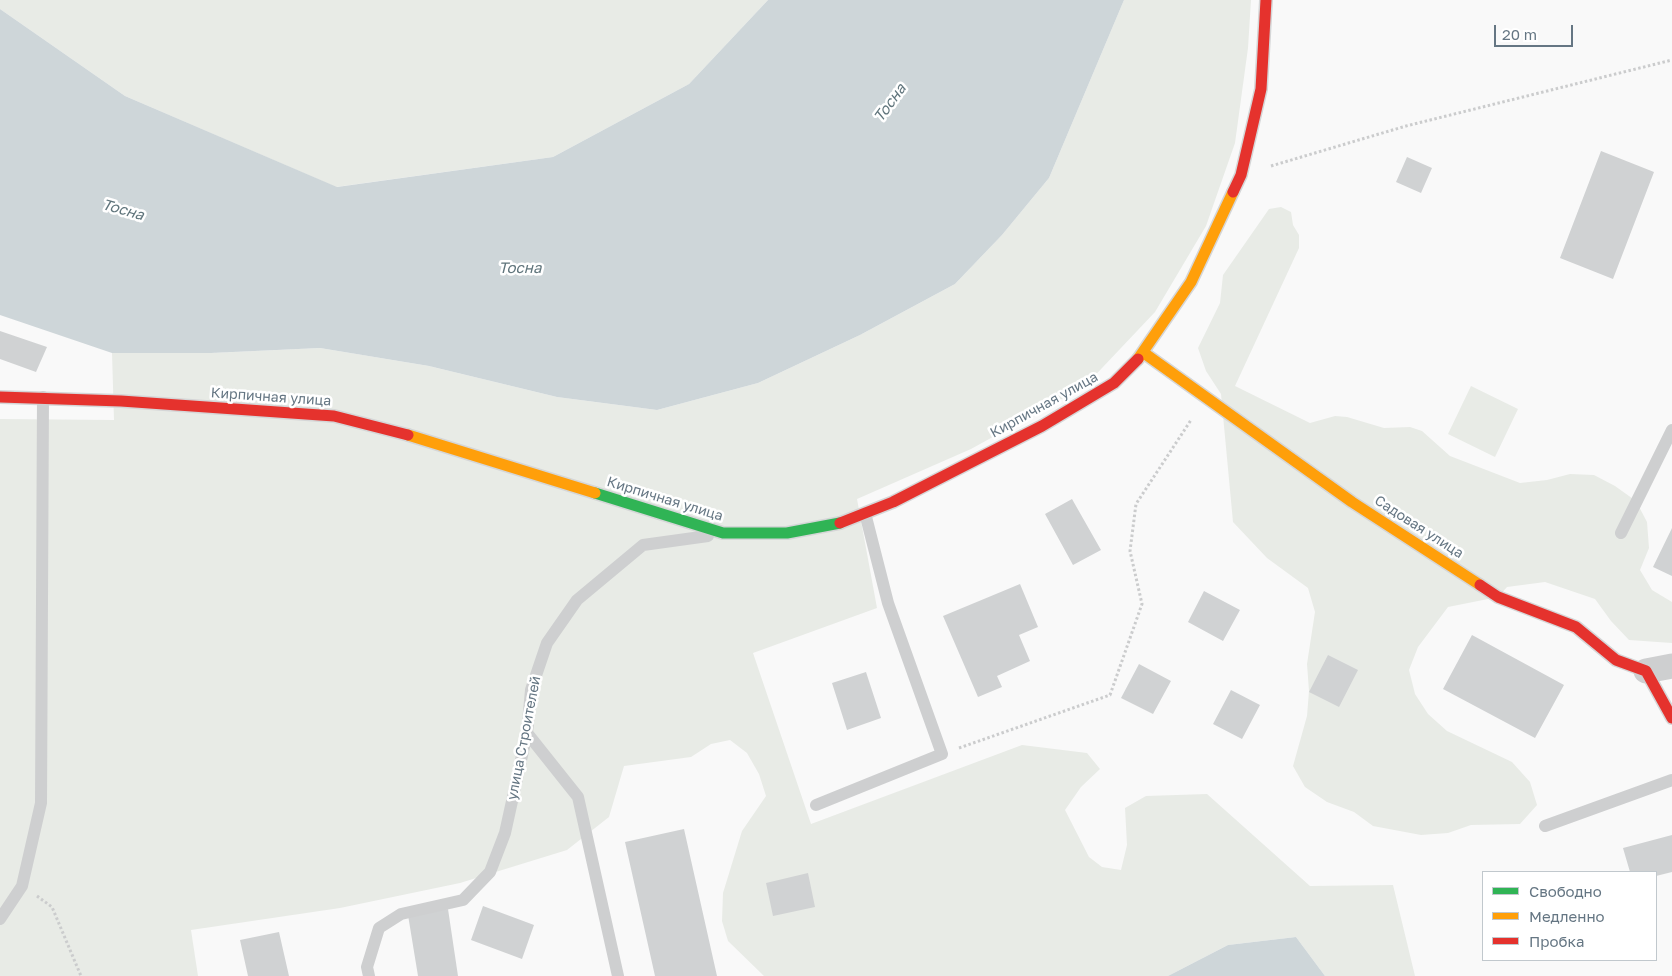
<!DOCTYPE html>
<meta charset="utf-8">
<style>
body{margin:0}
#map{position:relative;width:1672px;height:976px;overflow:hidden;background:#f9f9f9;font-family:"Golos Text",sans-serif}
canvas{display:block}
.legend{position:absolute;left:1482px;top:871px;width:175px;height:90px;box-sizing:border-box;background:#fff;border:1px solid #c1c8cd;margin:0;padding:6px 9px;list-style:none;font-size:15px;color:#657683}
.legend li{display:flex;align-items:center;gap:10px;height:25px}
.legend b{width:25px;border:1px solid #c1c8cd}
.scale{position:absolute;left:1494px;top:25px;width:79px;height:22px;box-sizing:border-box;border:2px solid #657683;border-top:0;padding-left:6px;font-size:15px;line-height:18px;white-space:nowrap;color:#657683;-webkit-text-stroke:4px #fff;paint-order:stroke}
</style>
<div id="map">
<canvas width="1672" height="976"></canvas>
<ul class="legend">
<li><b style="height:6px;background:#30b455"></b>Свободно</li>
<li><b style="height:6px;background:#ff9f0a"></b>Медленно</li>
<li><b style="height:6px;background:#e5322d"></b>Пробка</li>
</ul>
<div class="scale">20 m</div>
</div>
<script>
const g = document.querySelector('canvas').getContext('2d');
g.lineJoin = 'round';
function paint(path, color) { g.fillStyle = color; g.fill(path, 'evenodd'); }
const toPath = rows => new Path2D(rows.map(r => 'M' + r).join(''));
function strokePath(path, color, width, dash) { g.strokeStyle = color; g.lineWidth = width; g.lineCap = dash ? 'butt' : 'round'; g.setLineDash(dash || []); g.stroke(path); }
function label(font, color, halo, rows, align = 'center') {
  g.font = font + ' "Golos Text",sans-serif'; g.lineWidth = 5; g.setLineDash([]); g.textBaseline = 'middle'; g.strokeStyle = halo; g.fillStyle = color; for (const [text, x, y, turn = 0] of rows) {
    g.save(); g.translate(x, y); g.rotate((+turn || 0) * Math.PI / 180); g.textAlign = isNaN(turn) ? turn : align; if (halo) g.strokeText(text, 0, 0); g.fillText(text, 0, 0); g.restore();
  }
}
paint(toPath([
 [0,0,768,0,689,84,553,157,336,187,125,96,0,9],
 [1124,0,1251,0,1248,48,1235,143,1206,226,1155,312,1085,386,971,449,857,499,877,608,753,653,811,824,1022,745,1087,753,1100,769,1081,787,1065,810,1089,857,1102,867,1121,870,1127,845,1125,808,1146,796,1207,794,1310,886,1393,885,1415,976,1325,976,1296,937,1228,945,1168,976,764,976,728,941,722,921,723,893,742,831,766,796,759,774,747,753,730,740,711,744,691,757,624,766,609,817,567,850,460,883,340,908,191,930,198,976,0,976,0,419,114,420,112,353,211,353,320,348,429,366,557,397,657,410,758,383,860,335,955,284,1002,235,1049,178],
 [1281,207,1291,212,1293,225,1299,235,1299,248,1235,386,1310,423,1335,416,1347,417,1384,428,1410,427,1422,431,1450,456,1520,483,1547,480,1570,474,1594,475,1615,486,1636,501,1647,522,1649,548,1640,570,1652,590,1672,602,1672,643,1629,640,1611,621,1595,599,1545,582,1507,587,1498,597,1448,607,1418,647,1409,670,1415,694,1428,714,1447,731,1512,762,1530,782,1537,805,1520,824,1471,825,1448,833,1421,835,1373,826,1354,812,1327,802,1305,787,1293,766,1307,716,1309,691,1307,664,1315,612,1308,588,1267,558,1233,522,1221,394,1206,371,1198,348,1220,303,1223,275,1269,209],
 [1471,386,1518,409,1495,457,1448,434]
]), '#e8ebe6');
paint(toPath([
 [768,0,1124,0,1049,178,1002,235,955,284,860,335,758,383,657,410,557,397,429,366,320,348,211,353,112,353,0,315,0,9,125,96,337,187,553,157,689,84],
 [1296,937,1325,976,1168,976,1228,945]
]), '#ced6d9');
paint(toPath([
 [1601,151,1654,172,1613,279,1560,258],
 [1407,157,1432,168,1421,193,1396,182],
 [0,331,47,347,36,372,0,359],
 [1072,499,1101,550,1073,565,1045,514],
 [1672,528,1672,576,1653,567],
 [1020,584,1038,627,1019,635,1030,661,997,676,1002,687,978,697,943,616],
 [1204,591,1240,610,1223,641,1188,622],
 [1472,635,1564,685,1535,738,1443,689],
 [1328,655,1358,670,1339,707,1309,692],
 [1139,664,1171,681,1153,714,1121,698],
 [866,672,881,718,847,730,832,683],
 [1231,690,1260,705,1242,739,1213,724],
 [684,829,717,976,655,976,625,842],
 [1672,835,1672,872,1656,876,1656,872,1630,872,1623,848],
 [808,873,815,907,773,916,766,883],
 [483,906,534,925,522,959,471,940],
 [448,909,458,976,418,976,408,915],
 [279,932,289,976,248,976,240,940]
]), '#d0d2d3');
const fast = toPath([
 [595,493,723,533,787,533,840,523]
]);
const slow = toPath([
 [1144,353,1352,502,1480,585],
 [1138,359,1191,282,1233,192],
 [408,435,595,493]
]);
const jam = toPath([
 [1233,192,1241,175,1261,89,1266,0],
 [0,397,121,401,334,416,408,435],
 [840,523,893,502,1042,426,1114,383,1138,359],
 [1480,585,1498,597,1576,627,1616,660,1646,671,1672,718]
]);
strokePath(fast, '#d5d6d7', 14);
strokePath(slow, '#d5d6d7', 14);
strokePath(jam, '#d5d6d7', 14);
strokePath(toPath([
 [1271,166,1406,126,1672,60],
 [959,748,1110,695,1142,604,1130,551,1136,504,1191,420],
 [37,896,52,907,81,976]
]), '#cbcccd', 3, [2.5, 2.5]);
strokePath(toPath([
 [1621,533,1672,430],
 [527,733,578,797,618,976],
 [816,805,942,754,888,603,865,513],
 [1545,826,1672,780],
 [0,919,22,886,41,803,43,397],
 [369,976,367,967,379,928,401,914,463,900,490,872,505,833,527,733,531,690,547,643,577,600,643,545,708,536]
]), '#cecfd0', 12);
strokePath(toPath([
 [1646,671,1672,666]
]), '#cecfd0', 25);
strokePath(fast, '#30b455', 11);
strokePath(slow, '#ff9f0a', 11);
strokePath(jam, '#e5322d', 11);
label('14px', '#657683', '#fff', [
 ["Кирпичная улица",271,397,4],
 ["Кирпичная улица",1044,405,-29],
 ["Кирпичная улица",665,499,17],
 ["Садовая улица",1419,527,33],
 ["улица Строителей",524,738,-79]
]);
label('italic 15px', '#60757c', '#fff', [
 ["Тосна",890,103,-54],
 ["Тосна",123,210,16],
 ["Тосна",520,268]
]);
</script>
